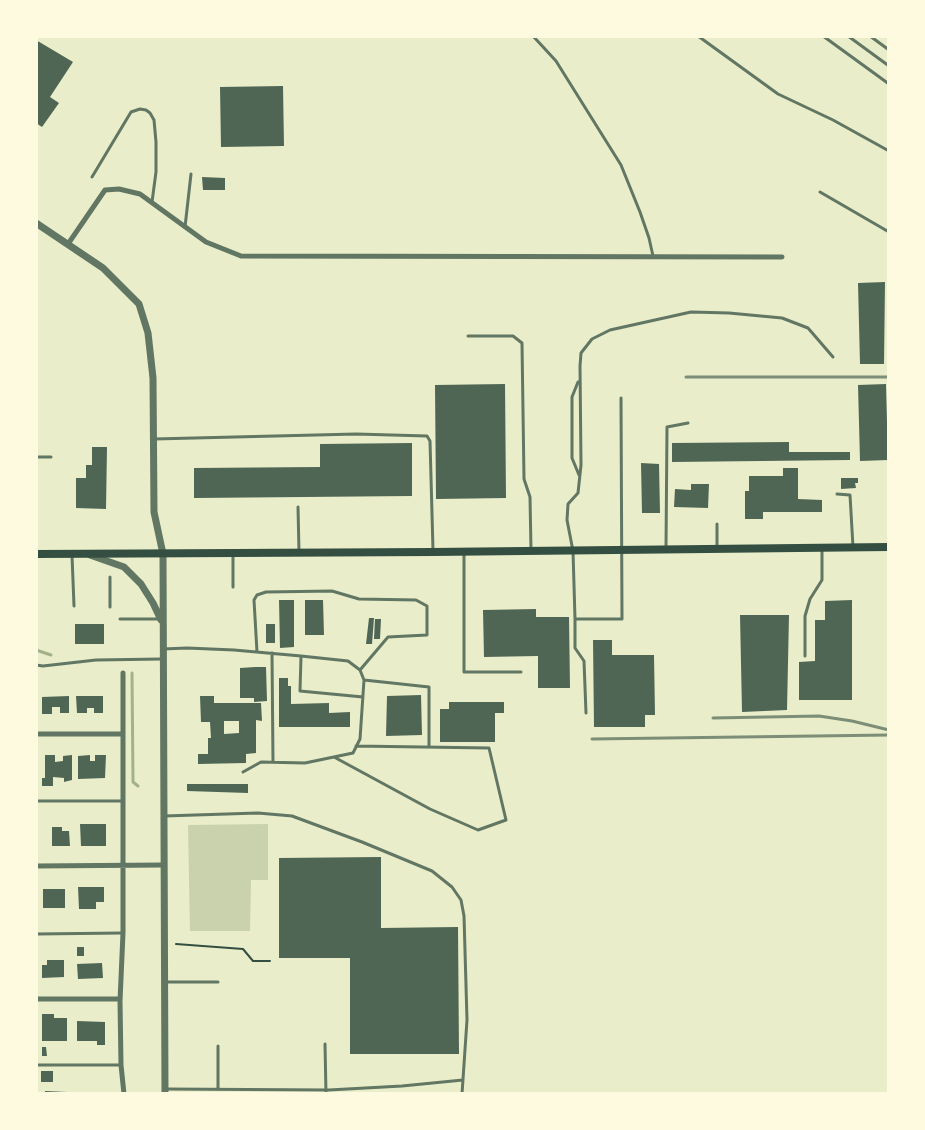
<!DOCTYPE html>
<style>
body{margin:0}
#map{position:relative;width:925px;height:1130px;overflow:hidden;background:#e9edc9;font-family:"Asap Condensed",sans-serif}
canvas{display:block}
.frame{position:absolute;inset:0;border:38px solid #fefae0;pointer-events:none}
</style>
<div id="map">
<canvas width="925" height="1130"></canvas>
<div class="frame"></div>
</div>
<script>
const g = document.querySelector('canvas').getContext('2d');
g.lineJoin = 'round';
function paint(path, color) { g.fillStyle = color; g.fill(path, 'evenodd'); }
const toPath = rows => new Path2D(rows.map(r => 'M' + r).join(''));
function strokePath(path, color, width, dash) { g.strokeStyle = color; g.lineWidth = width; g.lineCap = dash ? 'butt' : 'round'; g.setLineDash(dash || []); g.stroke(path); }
paint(toPath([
 [268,824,268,880,251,880,250,931,190,931,188,825]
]), '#cad2ad');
strokePath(toPath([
 [36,650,51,655],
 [132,673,133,782,138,786]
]), '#a3b18a', 3);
paint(toPath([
 [36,40,73,62,50,97,59,103,42,127,36,123],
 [283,86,284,146,221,147,220,87],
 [202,177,225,178,225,190,203,190],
 [885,282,884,364,860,364,858,283],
 [505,384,506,498,436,499,435,385],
 [886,384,888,460,860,461,858,385],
 [789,442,789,452,850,452,850,460,672,462,672,443],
 [412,443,412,496,194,498,194,468,320,467,320,444],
 [92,447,107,447,106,509,76,508,76,478,86,478,86,465,92,465],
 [641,463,659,464,660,513,642,513],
 [783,468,798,468,798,499,822,500,822,512,763,512,763,519,745,519,745,491,749,491,749,476,783,476],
 [841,478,858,478,858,483,855,483,856,488,841,489],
 [691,484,709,484,708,508,674,507,675,489,691,490],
 [279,600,294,600,294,647,280,648],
 [305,600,323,600,324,635,305,635],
 [852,600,852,700,799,700,799,662,815,661,815,620,825,620,825,601],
 [536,609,536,617,569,617,570,688,538,688,538,656,484,657,483,610],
 [740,615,789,615,787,710,742,712],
 [369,618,374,618,372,644,366,644],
 [375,619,381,619,380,639,374,639],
 [75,624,104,624,104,644,75,644],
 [266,624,275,624,275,643,266,643],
 [593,640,612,640,612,655,654,655,655,715,645,715,645,727,594,727],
 [255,667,266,667,267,701,254,702,254,698,240,698,240,668],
 [279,678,288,678,288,686,291,686,291,704,329,703,329,713,350,712,350,727,279,727],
 [421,695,422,735,386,736,387,696],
 [69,696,69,713,60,713,60,707,52,707,52,714,42,714,42,697],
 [76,696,103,696,103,713,94,713,94,708,87,708,87,713,77,713],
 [200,696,214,696,214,703,261,703,262,721,256,720,256,753,246,754,246,763,198,764,198,754,208,754,208,738,211,738,210,722,201,722],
 [224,721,239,721,239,733,224,734],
 [449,702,504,702,504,713,495,713,495,742,440,742,440,709,449,709],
 [45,755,55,755,55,762,63,761,63,756,72,755,72,780,64,782,64,778,53,777,53,786,42,786,42,778,45,778],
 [90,755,90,761,95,761,95,755,106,755,105,778,78,779,78,756],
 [187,784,248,784,248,793,187,791],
 [80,824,106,824,106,846,81,846],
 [52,827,62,827,62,831,69,831,70,846,52,846],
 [381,857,381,928,458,927,459,1054,350,1054,350,958,279,958,279,858],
 [78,887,104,887,104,902,96,902,96,909,79,909],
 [43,889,65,889,65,908,43,908],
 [77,947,84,947,84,956,77,956],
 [47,960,64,960,64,977,42,978,42,965,47,965],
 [102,963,103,978,78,979,77,964],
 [42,1014,54,1014,54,1018,67,1018,67,1041,42,1041],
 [77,1021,105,1022,105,1045,97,1045,97,1041,77,1041],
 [42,1047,46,1047,47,1056,42,1056],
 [41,1071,53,1071,53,1082,41,1082],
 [45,1091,67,1092,67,1094,45,1094]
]), '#4f6655');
strokePath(toPath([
 [176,944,243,949,253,961,270,961]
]), '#344e41', 2);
strokePath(toPath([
 [533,36,556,61,621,165,640,212,649,238,653,256],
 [698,36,778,94,833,120,889,151],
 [823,36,889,84],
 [848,36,889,66],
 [870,36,889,50],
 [92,177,131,112,140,109,146,110,150,113,154,120,156,142,156,172,152,202],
 [820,192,889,232],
 [185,227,191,174],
 [468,336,513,336,522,343,524,479,530,497,531,550],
 [578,382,572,397,572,458,579,475],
 [621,398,622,619,575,619,573,551,567,520,568,504,578,493,581,465,580,366,581,353,592,339,610,330,691,312,729,313,782,318,808,328,833,357],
 [154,439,356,434,427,436,430,441,433,550],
 [36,457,51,457],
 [837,494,850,495,853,547],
 [298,507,299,552],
 [717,524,717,549],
 [666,548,667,427,688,423],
 [464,552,464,672,521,672],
 [233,554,233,587],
 [72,555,74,606],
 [110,607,110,577],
 [120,619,160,619],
 [575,619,575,648,584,661,586,713],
 [163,649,187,648,234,650,301,656,348,661,360,670,364,680,360,739,353,753,305,763,261,762,243,772],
 [257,652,254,600,257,595,266,592,332,591,359,599,416,600,427,606,427,635,388,637,360,670],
 [272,653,273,762],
 [301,656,300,691,363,697],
 [805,656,805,616,810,599,822,580,822,548],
 [36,665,43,666,96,660,162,659],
 [364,680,429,687,429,747],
 [334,757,430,809,478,830,506,820,489,748,356,746],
 [36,801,123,801],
 [164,816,258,813,292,816,362,842,432,871,452,887,461,900,464,916,467,1020,462,1094],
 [36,934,123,933],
 [166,982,218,982],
 [325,1044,326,1094],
 [218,1046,218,1089],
 [36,1065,121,1065],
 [165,1089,329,1090,402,1086,463,1080]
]), '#617663', 3);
strokePath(toPath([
 [68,244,105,190,119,189,140,194,206,242,241,256,782,257],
 [123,673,123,933,120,1001,121,1065,124,1094],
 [36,734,123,734],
 [36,866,163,865],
 [36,999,120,999]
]), '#617663', 5);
strokePath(toPath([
 [36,223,103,268,139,304,148,333,153,378,154,512,163,554,165,1094],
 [90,555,124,567,141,584,153,603,161,620]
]), '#617663', 7);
strokePath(toPath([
 [36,554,433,552,889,547]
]), '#344e41', 8);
strokePath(toPath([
 [686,377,889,377],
 [713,718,819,716,852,721,889,730],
 [592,739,889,735]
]), '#7c8e77', 3);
</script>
